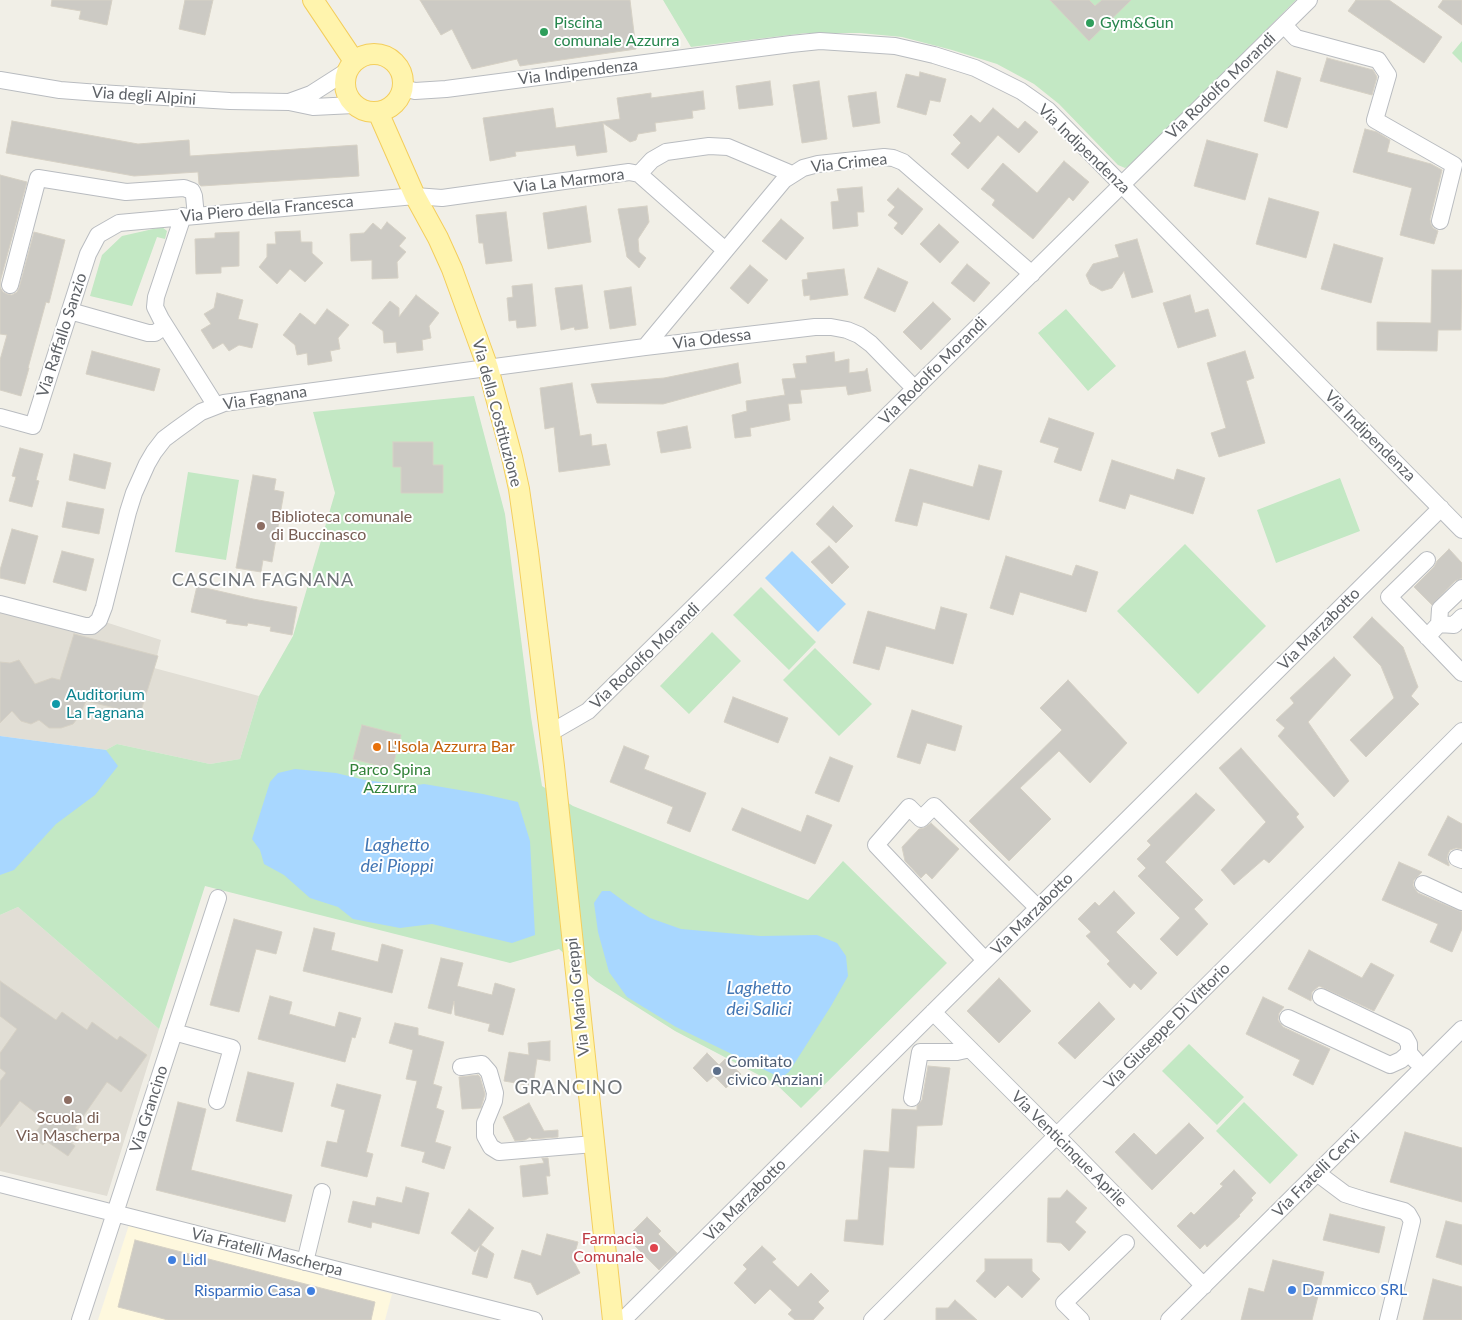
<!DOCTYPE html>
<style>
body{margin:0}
canvas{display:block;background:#f1efe7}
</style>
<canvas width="1462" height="1320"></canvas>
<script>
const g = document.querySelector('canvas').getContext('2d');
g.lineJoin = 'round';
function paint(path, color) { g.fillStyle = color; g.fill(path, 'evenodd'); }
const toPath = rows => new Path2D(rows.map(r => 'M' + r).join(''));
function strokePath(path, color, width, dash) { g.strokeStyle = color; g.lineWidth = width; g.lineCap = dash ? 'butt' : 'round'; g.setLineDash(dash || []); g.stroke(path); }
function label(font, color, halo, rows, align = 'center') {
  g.font = font + ' Lato,sans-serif'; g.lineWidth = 4; g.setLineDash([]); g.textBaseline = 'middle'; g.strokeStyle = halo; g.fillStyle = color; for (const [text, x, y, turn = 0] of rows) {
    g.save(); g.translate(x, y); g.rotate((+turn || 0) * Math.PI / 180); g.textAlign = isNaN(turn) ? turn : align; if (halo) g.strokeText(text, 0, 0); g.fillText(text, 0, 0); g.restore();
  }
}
paint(toPath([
 [129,1225,392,1294,385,1320,98,1320]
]), '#fef8de');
paint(toPath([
 [0,604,99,620,161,640,154,668,259,696,240,759,210,764,117,744,106,750,0,736],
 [18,907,159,1029,107,1196,0,1171,0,915]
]), '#e1ded5');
paint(toPath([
 [663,0,1296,0,1130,165,1125,168,1118,165,1059,104,1034,84,997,64,952,50,902,37,860,33,806,33,691,47],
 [1462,41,1462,63,1452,53],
 [162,227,167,231,165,239,157,237,132,306,90,296,102,255,122,236],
 [1066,309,1116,366,1088,391,1038,333],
 [474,396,505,514,531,717,542,786,573,806,808,900,843,861,947,963,801,1108,776,1084,675,1031,596,981,559,949,510,963,205,886,159,1029,18,907,0,915,0,739,106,750,117,744,210,764,240,759,259,696,293,636,335,493,313,412],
 [188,472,239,480,226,560,175,552],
 [1340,478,1360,531,1276,563,1257,510],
 [1185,544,1266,626,1198,694,1117,611],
 [761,587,816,642,789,670,733,615],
 [712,632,741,661,689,714,660,686],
 [815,648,872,704,839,736,783,680],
 [1189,1044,1244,1097,1217,1125,1162,1071],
 [1244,1102,1298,1155,1270,1184,1216,1131]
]), '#c3e8c4');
paint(toPath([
 [792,551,846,604,818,632,765,578],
 [0,736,106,750,118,766,95,795,56,824,14,870,0,875],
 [295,769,336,773,365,780,410,786,424,784,483,794,518,802,530,841,535,935,512,943,432,924,400,928,353,919,338,907,310,898,284,875,264,864,260,850,252,839,270,782,278,773],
 [602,891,610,891,629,905,650,918,681,929,761,936,817,935,837,943,846,956,848,976,831,1006,789,1072,781,1078,771,1073,676,1027,627,997,609,972,598,932,594,903]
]), '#a8d7ff');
const building = toPath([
 [52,0,112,0,107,25,79,19,81,11,51,6,52,0],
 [185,0,213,0,205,35,179,29,185,0],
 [420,0,630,0,636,49,520,66,517,59,472,69,452,29,441,35,420,0],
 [1050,0,1089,0,1095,6,1102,0,1131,0,1089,41,1050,0],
 [1356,0,1389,0,1442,37,1424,63,1348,11,1356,0],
 [1443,0,1462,0,1462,25,1438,7,1443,0],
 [1327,58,1373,70,1377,77,1372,95,1320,81,1327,58],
 [1277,71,1301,78,1287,128,1264,121,1277,71],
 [920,72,946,79,940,102,930,100,926,115,897,107,906,74,919,77,920,72],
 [770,81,773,105,739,109,736,86,770,81],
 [819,81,827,139,802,143,793,85,819,81],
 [703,91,705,109,692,111,693,118,655,123,656,131,638,134,636,140,630,142,603,123,607,152,577,156,575,145,515,152,516,156,490,161,483,118,553,108,556,128,620,119,617,98,651,93,651,98,703,91],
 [876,92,880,123,853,127,848,96,876,92],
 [993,108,1018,129,1025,121,1038,132,1019,153,998,135,968,169,951,154,961,143,953,135,971,115,980,123,993,108],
 [12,121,138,144,189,140,190,156,357,145,359,176,201,186,199,184,198,172,134,176,6,153,12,121],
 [1365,129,1377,132,1390,140,1387,152,1431,164,1442,170,1430,219,1431,224,1433,228,1438,231,1434,244,1400,235,1412,188,1353,172,1365,129],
 [1207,140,1258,154,1245,200,1194,186,1207,140],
 [1064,161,1089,182,1073,201,1069,197,1033,239,992,205,995,200,981,189,1003,163,1037,193,1064,161],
 [0,175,27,182,0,282,0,287,3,292,7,294,12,295,17,292,19,288,34,232,65,240,49,303,46,302,28,368,29,368,21,396,0,390,0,360,7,335,0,334,0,175],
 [862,187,864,212,857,212,858,226,833,229,831,202,839,201,837,189,862,187],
 [898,188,923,209,902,235,894,228,898,223,888,215,895,207,887,200,898,188],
 [1269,198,1319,212,1306,258,1256,244,1269,198],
 [586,206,591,242,548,249,543,213,586,206],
 [647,206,649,222,638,239,639,252,646,258,639,268,627,257,618,209,647,206],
 [506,212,512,261,486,264,483,243,479,243,476,215,506,212],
 [781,219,804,238,786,260,762,241,781,219],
 [387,222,406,238,399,246,406,252,397,262,398,278,372,279,372,260,351,261,350,234,364,233,373,223,381,230,387,222],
 [939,224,959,242,940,263,920,244,939,224],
 [300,231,301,242,312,242,312,253,323,263,305,282,290,269,277,284,259,267,267,257,267,244,276,244,275,232,300,231],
 [239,232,239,266,221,267,221,273,196,274,195,239,215,238,215,233,239,232],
 [1137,239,1153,292,1132,298,1124,271,1112,288,1102,291,1090,284,1086,275,1093,264,1119,257,1115,245,1137,239],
 [1334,244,1383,258,1371,303,1321,289,1334,244],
 [967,264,990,283,974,302,951,283,967,264],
 [750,265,768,280,748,304,730,288,750,265],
 [878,268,908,282,895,312,864,298,878,268],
 [844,269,848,295,810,300,810,295,804,296,802,280,808,279,807,273,844,269],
 [1432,270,1462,270,1461,330,1438,330,1437,351,1377,350,1377,322,1431,323,1432,270],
 [532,284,536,326,517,328,516,320,509,321,507,298,513,297,512,286,532,284],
 [582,285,588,328,575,330,574,327,561,330,555,288,582,285],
 [631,287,636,325,610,329,604,291,631,287],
 [217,293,243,300,238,319,258,324,252,348,239,345,229,351,223,343,213,349,201,330,211,324,204,314,214,308,217,293],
 [416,295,439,313,429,326,431,338,422,340,423,350,397,353,396,342,384,343,383,331,372,323,390,301,399,308,399,317,416,295],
 [1190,295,1195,313,1208,309,1216,336,1178,348,1163,303,1190,295],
 [933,302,951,319,921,350,903,332,933,302],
 [327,309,349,325,338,338,340,349,330,351,332,361,308,365,307,353,297,355,295,345,283,335,300,313,315,325,327,309],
 [92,351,160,369,154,391,86,374,92,351],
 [1245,351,1254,378,1246,381,1265,443,1219,457,1211,433,1226,428,1207,363,1245,351],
 [834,352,835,362,849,359,849,373,865,371,867,368,871,391,848,395,846,386,800,390,802,403,788,404,790,420,750,428,751,436,735,438,732,415,747,411,746,401,785,395,782,379,796,378,793,364,807,363,806,356,834,352],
 [738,363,741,383,663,404,597,403,591,384,664,378,738,363],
 [572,383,580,436,591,434,592,446,606,444,610,465,559,472,554,427,545,429,540,388,572,383],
 [1049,418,1094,433,1081,471,1054,462,1059,448,1040,442,1049,418],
 [687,426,691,448,661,453,657,432,687,426],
 [393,442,433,442,433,465,443,465,443,493,401,493,401,467,393,467,393,442],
 [20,448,43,454,36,480,39,481,32,507,9,501,16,477,12,476,20,448],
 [74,454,111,463,105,489,69,480,74,454],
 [1112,460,1174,480,1177,469,1205,478,1193,514,1130,494,1125,509,1099,501,1112,460],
 [979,465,1002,471,989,520,923,502,917,526,895,521,910,469,973,487,979,465],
 [253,475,276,479,274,490,284,492,272,562,263,560,261,572,236,568,253,475],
 [67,502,104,509,99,534,62,527,67,502],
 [833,506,853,526,836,543,816,524,833,506],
 [12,529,38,536,25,584,0,578,0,570,12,529],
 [829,546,849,567,832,584,811,562,829,546],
 [1449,549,1462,563,1462,578,1455,581,1432,605,1414,587,1434,567,1437,561,1449,549],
 [62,551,94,559,86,591,53,582,62,551],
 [1006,556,1072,576,1076,565,1098,572,1086,612,1020,592,1013,615,990,608,1006,556],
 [197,586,253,599,297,607,292,635,270,631,271,627,248,623,247,626,226,623,227,620,191,612,197,586],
 [941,607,967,614,953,664,886,646,879,670,853,663,868,611,935,630,941,607],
 [1372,617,1403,647,1418,687,1411,696,1419,704,1366,757,1350,740,1394,698,1381,666,1353,637,1372,617],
 [74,634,158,656,140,714,86,701,80,715,73,724,61,728,49,728,39,720,31,724,21,721,12,711,0,723,0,662,10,663,19,660,35,684,52,678,60,680,74,634],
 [1334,657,1351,675,1308,722,1349,781,1334,797,1278,736,1285,728,1276,720,1294,703,1290,698,1334,657],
 [1068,680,1127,743,1090,783,1059,751,1020,788,1051,819,1009,861,969,821,1062,730,1040,708,1068,680],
 [733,697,788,718,778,743,724,722,733,697],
 [912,710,962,726,955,751,927,743,920,764,897,757,912,710],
 [362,725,401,735,392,769,353,759,362,725],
 [624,746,649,756,644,769,706,793,690,832,667,823,673,807,610,782,624,746],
 [1241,748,1299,814,1296,817,1304,827,1269,863,1264,859,1234,885,1221,870,1266,822,1219,768,1241,748],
 [830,757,853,766,839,802,815,793,830,757],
 [1196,793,1215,810,1165,862,1203,900,1194,909,1208,924,1177,956,1160,939,1180,918,1138,876,1146,868,1137,859,1151,845,1147,841,1196,793],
 [742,808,801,832,807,815,832,825,815,864,732,830,742,808],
 [1448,816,1462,824,1462,849,1456,848,1450,850,1448,854,1447,859,1449,864,1449,866,1428,855,1448,816],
 [931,823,959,849,932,879,926,873,921,878,905,861,902,847,919,829,924,828,931,823],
 [1399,862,1422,872,1414,880,1413,885,1415,889,1418,893,1462,912,1462,929,1452,952,1430,942,1438,924,1382,900,1399,862],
 [1114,891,1135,913,1116,932,1157,973,1141,990,1134,983,1130,988,1107,964,1110,961,1086,936,1091,932,1078,919,1095,902,1099,906,1114,891],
 [234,919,282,932,276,954,256,949,239,1012,210,1005,234,919],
 [314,928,335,933,331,950,378,962,382,944,403,950,392,993,303,971,314,928],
 [1309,950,1362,978,1371,963,1394,975,1374,1011,1319,986,1312,992,1311,1001,1288,989,1309,950],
 [441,958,463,963,457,986,492,995,495,983,515,989,503,1035,488,1031,490,1024,455,1015,454,1001,451,1014,428,1008,441,958],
 [999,978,1031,1011,999,1043,967,1011,999,978],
 [0,981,56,1020,62,1012,87,1030,92,1022,117,1040,120,1036,147,1055,121,1092,107,1082,75,1128,78,1130,70,1142,75,1146,68,1156,46,1141,43,1145,32,1137,45,1120,20,1101,0,1127,0,1081,6,1073,0,1068,0,1053,17,1029,0,1016,0,981],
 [270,996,292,1002,289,1014,335,1027,339,1012,361,1018,355,1038,352,1037,345,1062,258,1039,270,996],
 [1263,997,1284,1007,1279,1013,1278,1020,1283,1027,1330,1049,1313,1085,1293,1075,1300,1060,1246,1034,1263,997],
 [1099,1002,1115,1019,1075,1059,1058,1043,1099,1002],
 [395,1023,418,1028,418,1035,444,1042,433,1084,442,1087,436,1108,444,1111,435,1142,451,1147,444,1169,422,1162,425,1152,401,1146,417,1081,406,1079,413,1050,389,1043,395,1023],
 [550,1041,550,1061,537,1059,533,1086,504,1081,509,1052,529,1055,528,1043,550,1041],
 [707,1053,719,1065,725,1059,741,1074,726,1088,714,1076,707,1082,693,1068,707,1053],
 [928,1066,950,1068,942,1125,917,1126,914,1168,889,1167,883,1245,844,1241,846,1220,858,1220,864,1150,889,1152,892,1109,917,1110,917,1106,922,1100,928,1066],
 [248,1072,294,1083,282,1132,236,1121,248,1072],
 [478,1075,480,1077,485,1094,481,1108,462,1109,459,1077,478,1075],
 [337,1084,381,1095,366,1152,373,1154,367,1177,321,1166,327,1141,337,1143,345,1110,331,1106,337,1084],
 [178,1102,206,1109,191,1170,292,1195,285,1222,156,1190,178,1102],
 [529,1103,544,1131,558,1130,558,1137,532,1139,530,1137,525,1140,515,1141,503,1117,529,1103],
 [1189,1123,1204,1138,1152,1190,1115,1152,1134,1133,1156,1155,1189,1123],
 [1405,1132,1462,1148,1462,1202,1390,1182,1405,1132],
 [542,1158,548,1158,550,1176,546,1176,548,1194,523,1197,520,1166,544,1163,542,1158],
 [1234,1170,1256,1193,1251,1198,1253,1200,1239,1215,1240,1216,1207,1247,1205,1244,1200,1249,1177,1226,1191,1212,1194,1215,1223,1186,1220,1184,1234,1170],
 [406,1187,429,1193,419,1234,372,1222,371,1228,348,1222,353,1201,375,1206,377,1197,402,1203,406,1187],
 [1067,1190,1087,1208,1075,1222,1086,1232,1069,1251,1061,1243,1047,1242,1048,1198,1060,1198,1067,1190],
 [469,1209,494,1228,481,1245,494,1254,487,1278,472,1274,480,1246,475,1252,451,1233,469,1209],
 [1330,1214,1385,1227,1379,1253,1323,1240,1330,1214],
 [647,1217,661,1231,658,1234,677,1253,659,1270,632,1243,637,1237,632,1232,647,1217],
 [1446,1221,1462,1225,1462,1265,1436,1257,1446,1221],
 [547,1234,578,1242,573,1260,580,1273,537,1295,531,1283,514,1278,522,1250,541,1256,547,1234],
 [135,1240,375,1302,371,1320,168,1320,118,1307,135,1240],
 [762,1246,776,1259,772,1262,798,1287,811,1273,829,1291,818,1302,824,1308,813,1320,795,1320,788,1314,792,1310,770,1289,755,1304,734,1283,747,1269,743,1265,762,1246],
 [985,1259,1032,1259,1032,1271,1040,1279,1022,1298,1008,1285,995,1298,976,1281,985,1271,985,1259],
 [1273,1260,1324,1272,1312,1320,1241,1320,1249,1288,1264,1292,1273,1260],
 [1433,1279,1462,1287,1462,1320,1423,1320,1433,1279],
 [955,1300,977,1320,936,1320,936,1308,948,1308,955,1300]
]);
paint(building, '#cccac4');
strokePath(building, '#d6d1c5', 1);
const minor = toPath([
 [1284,25,1296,38,1378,60,1388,75,1375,120,1454,165,1440,221],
 [0,80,60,90,99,93,230,101,289,102,313,107,354,105],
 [403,88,415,91,446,89,791,44,820,41,895,46,934,55,975,68,1021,91,1048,110,1462,530],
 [289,102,311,94,347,71],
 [639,174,652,160,666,152,709,146,728,147,792,174],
 [183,216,156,297,155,307,161,319,216,406],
 [10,285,38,178,126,192,184,188,192,191,194,196,196,216],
 [70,311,148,333,155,333,165,326],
 [645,347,784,180,803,168,818,164,884,157,893,158,903,162,1032,274],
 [0,417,33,426,88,254,98,235,119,223,415,196,442,198,629,172,639,174,725,250],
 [1427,560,1389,597,1462,673],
 [0,604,85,626,92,626,99,620,104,607,128,512,134,493,147,464,154,452,164,439,176,430,201,412,224,403,645,347,815,327,831,327,847,330,859,335,871,344,915,389],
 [1439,624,1454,625,1462,617],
 [1427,637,1439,624,1440,609,1462,588],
 [550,733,588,711,1309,0],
 [1457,858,1462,860],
 [1423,884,1462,902],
 [985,960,876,845,909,807,921,819,934,806,1038,908],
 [1321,997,1405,1037,1409,1044,1409,1053,1416,1061],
 [933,1012,1064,1143,1204,1286],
 [1288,1018,1390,1065,1401,1060,1409,1053],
 [174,1032,232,1048,217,1101],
 [461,1067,482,1064,489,1072,495,1093,494,1101,485,1123,485,1136,491,1147,499,1152,594,1144],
 [912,1098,920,1052,957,1052,970,1049],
 [1317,1173,1345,1194,1364,1200,1404,1211,1408,1214,1412,1221,1388,1320],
 [0,1184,534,1320],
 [305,1262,322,1192],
 [80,1320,218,898],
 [623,1320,1441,508],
 [872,1320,1462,731],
 [1081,1320,1064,1303,1126,1243],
 [1169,1320,1462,1029]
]);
const major = toPath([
 [313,0,354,61],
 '345 83a29 29 0 1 1 58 0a29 29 0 1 1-58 0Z',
 [378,112,415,196,438,238,452,269,488,368,512,457,519,489,528,552,554,766,613,1320]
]);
strokePath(minor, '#b9bcc0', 18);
strokePath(major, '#f4ce5c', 22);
strokePath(minor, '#fff', 16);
strokePath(major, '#fff4ad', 20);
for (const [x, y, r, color] of [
 [1090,23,5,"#2e9e5b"],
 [544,32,5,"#2e9e5b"],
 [261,526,5,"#8d6e63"],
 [56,704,5,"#0f9aa8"],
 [377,747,5,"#e8710a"],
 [717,1071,5,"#5c6f8a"],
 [68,1100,5,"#8d6e63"],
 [654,1248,5,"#e0444e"],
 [172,1260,5,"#3f7fe0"],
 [1292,1290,5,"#3f7fe0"],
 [311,1291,5,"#3f7fe0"]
]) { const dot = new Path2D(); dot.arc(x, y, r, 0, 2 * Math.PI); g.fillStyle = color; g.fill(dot); strokePath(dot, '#fff', 2); }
label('16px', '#27864d', '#fff', [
 ["Piscina",554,23],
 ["comunale Azzurra",554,41],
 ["Gym&Gun",1100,23]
], 'left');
label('16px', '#5e6267', '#fff', [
 ["Via Indipendenza",578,72,-7],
 ["Via Rodolfo Morandi",1221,86,-44],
 ["Via degli Alpini",144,96,4],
 ["Via Indipendenza",1084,149,44],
 ["Via Crimea",849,163,-6],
 ["Via La Marmora",569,181,-7],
 ["Via Piero della Francesca",267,209,-5],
 ["Via Raffallo Sanzio",62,335,-72],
 ["Via Odessa",712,339,-7],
 ["Via Rodolfo Morandi",933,371,-45],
 ["Via Fagnana",265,398,-9],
 ["Via della Costituzione",497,413,75],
 ["Via Indipendenza",1370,436,45],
 ["Via Marzabotto",1319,629,-45],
 ["Via Rodolfo Morandi",645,656,-44],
 ["Via Marzabotto",1032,914,-45],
 ["Via Mario Greppi",578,997,-96],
 ["Via Giuseppe Di Vittorio",1167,1026,-45],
 ["Via Grancino",149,1109,-72],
 ["Via Venticinque Aprile",1069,1149,45],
 ["Via Fratelli Cervi",1316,1174,-45],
 ["Via Marzabotto",745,1200,-45],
 ["Via Fratelli Mascherpa",267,1252,14]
]);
label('16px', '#785e54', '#fff', [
 ["Biblioteca comunale",271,517],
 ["di Buccinasco",271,535],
 ["Scuola di",68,1118,"center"],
 ["Via Mascherpa",68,1136,"center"]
], 'left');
label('16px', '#0d838f', '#fff', [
 ["Auditorium",66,695],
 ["La Fagnana",66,713]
], 'left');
label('16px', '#c56008', '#fff', [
 ["L'Isola Azzurra Bar",387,747]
], 'left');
label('16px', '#328239', '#fff', [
 ["Parco Spina",390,770],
 ["Azzurra",390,788]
]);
label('16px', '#4e5e75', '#fff', [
 ["Comitato",727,1062],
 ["civico Anziani",727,1080]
], 'left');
label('16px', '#be3a42', '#fff', [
 ["Farmacia",644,1239],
 ["Comunale",644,1257]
], 'right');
label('16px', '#366cbe', '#fff', [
 ["Lidl",182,1260],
 ["Dammicco SRL",1302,1290],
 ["Risparmio Casa",301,1291,"right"]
], 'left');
g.letterSpacing = '1px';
label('18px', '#6f7479', '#fff', [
 ["CASCINA FAGNANA",263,580]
]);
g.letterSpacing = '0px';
label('italic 18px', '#4276b4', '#fff', [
 ["Laghetto",397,845],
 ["dei Pioppi",397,866],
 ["Laghetto",759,988],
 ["dei Salici",759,1009]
]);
g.letterSpacing = '1px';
label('19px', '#6f7479', '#fff', [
 ["GRANCINO",569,1088]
]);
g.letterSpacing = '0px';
</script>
